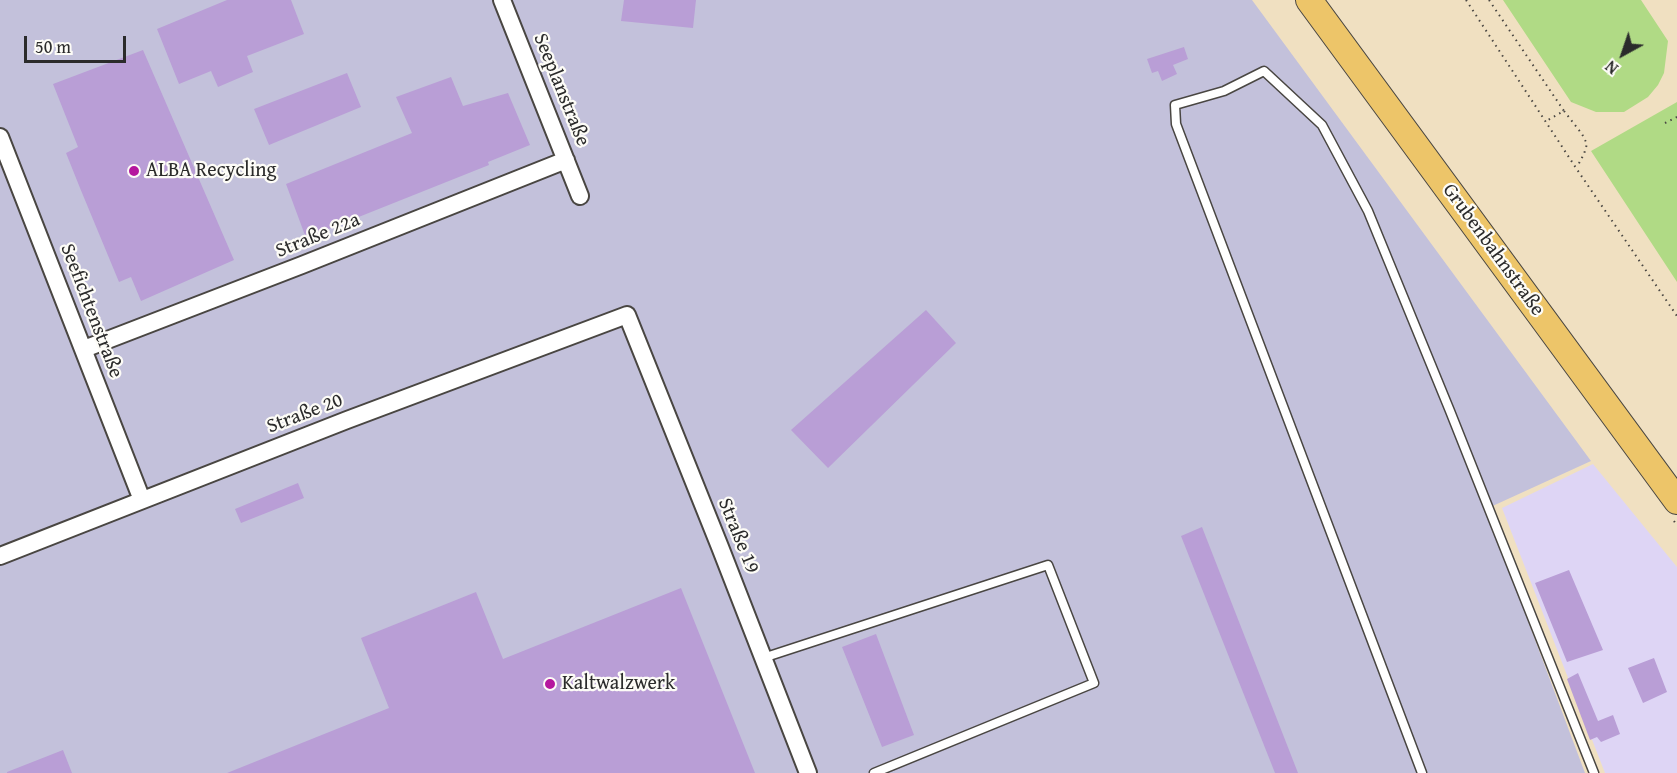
<!DOCTYPE html>
<meta charset="utf-8">
<style>
body{margin:0}
#map{position:relative;width:1677px;height:773px;overflow:hidden;background:#f0e0c1;font-family:"Gentium Book Plus",serif}
canvas{display:block}
.north{position:absolute;left:1593px;top:24px;width:60px;height:60px;-webkit-text-stroke:4px #fdfcf7;paint-order:stroke;rotate:220deg;font-size:16px;font-weight:700;line-height:24px;text-align:center;color:#2b2b2b}
.north::after{content:'';display:block;margin:auto;width:21px;height:27px;background:#2b2b2b;clip-path:polygon(50% 0,100% 100%,50% 72%,0 100%)}
.scale{position:absolute;left:24px;top:36px;width:102px;height:27px;box-sizing:border-box;border:3px solid #2b2b2b;border-top:0;padding-left:8px;font-size:18px;line-height:21px;white-space:nowrap;color:#2b2b2b;-webkit-text-stroke:4px #fdfcf7;paint-order:stroke}
</style>
<div id="map">
<canvas width="1677" height="773"></canvas>
<div class="north">N</div>
<div class="scale">50 m</div>
</div>
<script>
const g = document.querySelector('canvas').getContext('2d');
g.lineJoin = 'round';
function paint(path, color) { g.fillStyle = color; g.fill(path, 'evenodd'); }
const toPath = rows => new Path2D(rows.map(r => 'M' + r).join(''));
function strokePath(path, color, width, dash) { g.strokeStyle = color; g.lineWidth = width; g.lineCap = dash ? 'butt' : 'round'; g.setLineDash(dash || []); g.stroke(path); }
function label(font, color, halo, rows, align = 'center') {
  g.font = font + ' "Gentium Book Plus",serif'; g.lineWidth = 4.5; g.setLineDash([]); g.textBaseline = 'middle'; g.strokeStyle = halo; g.fillStyle = color; for (const [text, x, y, turn = 0] of rows) {
    g.save(); g.translate(x, y); g.rotate((+turn || 0) * Math.PI / 180); g.textAlign = isNaN(turn) ? turn : align; if (halo) g.strokeText(text, 0, 0); g.fillText(text, 0, 0); g.restore();
  }
}
paint(toPath([
 [1593,464,1677,567,1677,773,1605,773,1502,508]
]), '#ded5f5');
paint(toPath([
 [0,0,1252,0,1591,461,1486,509,1585,773,0,773]
]), '#c3c1db');
paint(toPath([
 [1503,0,1641,0,1668,41,1664,73,1658,85,1648,97,1624,112,1596,112,1571,102],
 [1677,102,1677,282,1591,151]
]), '#b0da85');
paint(toPath([
 [227,0,291,0,304,34,247,56,253,72,218,87,211,71,179,84,157,29],
 [624,0,696,0,693,28,621,21],
 [1184,47,1188,59,1173,65,1177,74,1162,81,1158,71,1152,73,1147,59],
 [143,50,234,260,141,301,131,277,119,282,80,188,66,153,78,147,53,84],
 [347,73,361,107,269,145,254,109],
 [451,77,463,106,508,93,530,145,488,162,489,165,306,238,286,184,412,133,396,97],
 [926,310,956,343,828,468,791,430],
 [298,483,304,498,241,523,235,509],
 [1202,527,1298,773,1275,773,1181,536],
 [1569,570,1603,650,1567,662,1535,583],
 [681,588,755,773,227,773,389,708,361,638,476,592,503,659],
 [876,634,914,735,882,747,842,647],
 [1654,658,1667,692,1643,703,1628,668],
 [1578,673,1598,721,1613,715,1620,734,1601,742,1597,737,1590,740,1567,679],
 [63,750,72,773,7,773,7,772]
]), '#b99ed6');
const lane = toPath([
 [763,658,1048,565,1094,683,874,773],
 [1422,773,1176,124,1175,105,1224,91,1264,71,1322,125,1368,211,1450,411,1594,773]
]);
const street = toPath([
 [502,0,580,196],
 [0,137,142,500],
 [84,349,302,265,566,160],
 [0,556,347,420,627,315,720,547,808,773]
]);
const primary = toPath([
 [1309,0,1677,501]
]);
strokePath(lane, '#494642', 11);
strokePath(street, '#494642', 20);
strokePath(primary, '#494642', 28);
strokePath(toPath([
 [1466,0,1576,168,1677,316],
 [1489,0,1564,111,1546,121],
 [1564,111,1582,134,1587,144,1584,154,1577,167],
 [1665,123,1677,117],
 [1674,521,1677,526]
]), '#494642', 2, [1.5, 4.5]);
strokePath(lane, '#fff', 8);
strokePath(street, '#fff', 16);
strokePath(primary, '#edc569', 26);
for (const [x, y, r, color] of [
 [134,171,6,"#b5179e"],
 [550,684,6,"#b5179e"]
]) { const dot = new Path2D(); dot.arc(x, y, r, 0, 2 * Math.PI); g.fillStyle = color; g.fill(dot); strokePath(dot, '#fdfcf7', 2); }
label('20px', '#2b2b2b', '#fdfcf7', [
 ["Seeplanstraße",561,90,68],
 ["Straße 22a",318,236,-22],
 ["Grubenbahnstraße",1493,250,54],
 ["Seefichtenstraße",91,311,69],
 ["Straße 20",305,414,-21],
 ["Straße 19",738,536,68]
]);
label('20px', '#2b2b2b', '#fdfcf7', [
 ["ALBA Recycling",146,171],
 ["Kaltwalzwerk",562,684]
], 'left');
</script>
